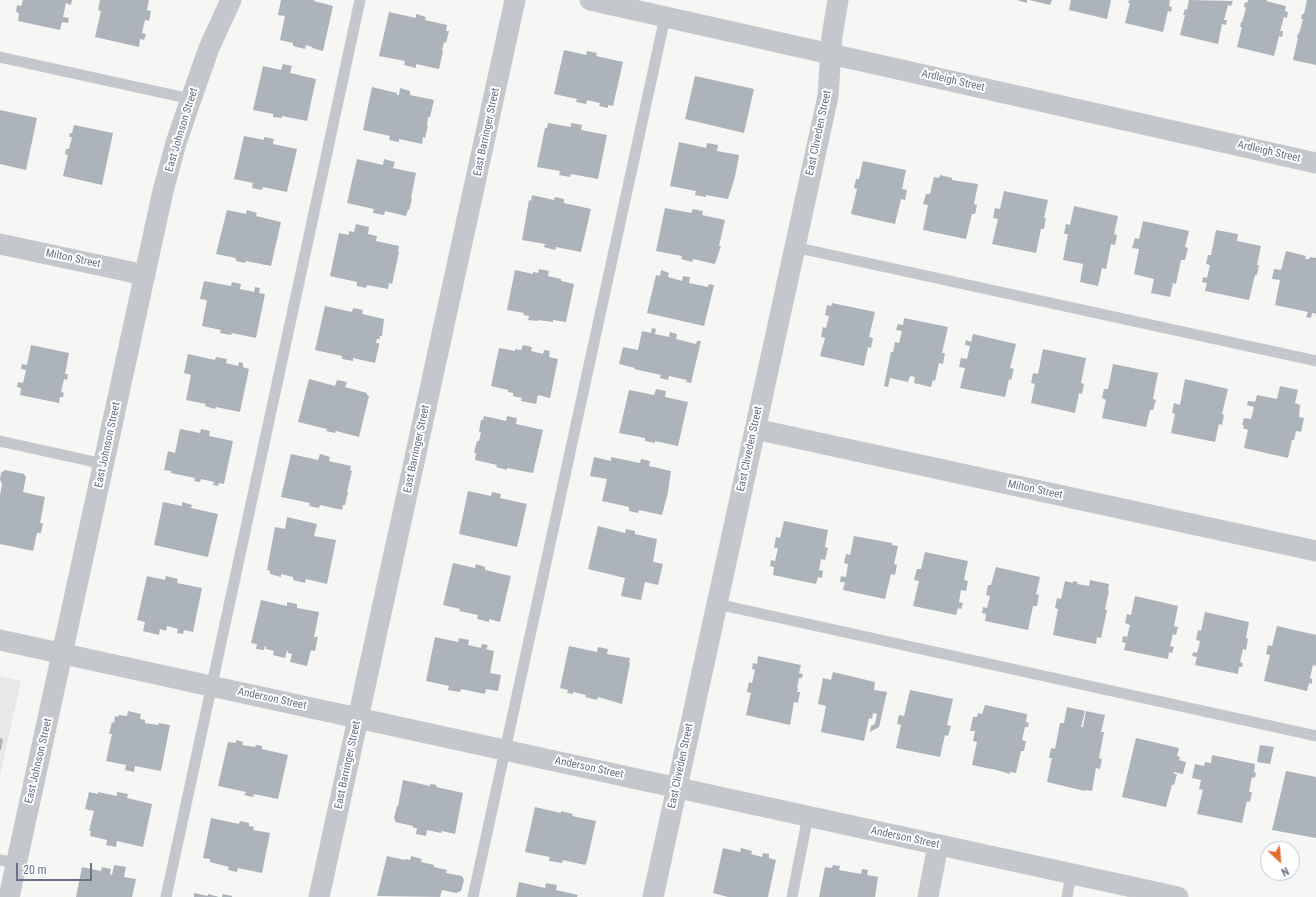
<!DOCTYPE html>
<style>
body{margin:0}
#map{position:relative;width:1316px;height:897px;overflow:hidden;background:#f6f7f4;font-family:"Roboto Condensed",sans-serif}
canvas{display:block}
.north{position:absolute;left:1260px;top:841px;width:40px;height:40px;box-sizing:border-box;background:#fff;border:1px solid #c2c7ce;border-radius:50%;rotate:154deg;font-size:11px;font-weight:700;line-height:16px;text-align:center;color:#667385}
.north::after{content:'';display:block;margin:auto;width:14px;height:18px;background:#e36b27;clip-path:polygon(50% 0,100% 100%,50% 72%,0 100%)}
.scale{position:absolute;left:16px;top:863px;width:76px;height:18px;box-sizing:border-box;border:2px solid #667385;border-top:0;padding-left:5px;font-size:12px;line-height:14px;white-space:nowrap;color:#667385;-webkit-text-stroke:3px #fff;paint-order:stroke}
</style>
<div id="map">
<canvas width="1316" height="897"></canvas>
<div class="north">N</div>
<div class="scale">20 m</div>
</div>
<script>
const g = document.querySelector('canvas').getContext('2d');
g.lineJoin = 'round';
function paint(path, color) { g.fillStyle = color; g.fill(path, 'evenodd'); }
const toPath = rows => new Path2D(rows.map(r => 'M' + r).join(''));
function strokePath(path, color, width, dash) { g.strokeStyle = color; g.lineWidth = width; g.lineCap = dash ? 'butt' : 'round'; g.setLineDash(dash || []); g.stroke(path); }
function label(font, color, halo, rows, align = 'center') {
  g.font = font + ' "Roboto Condensed",sans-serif'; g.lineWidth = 4; g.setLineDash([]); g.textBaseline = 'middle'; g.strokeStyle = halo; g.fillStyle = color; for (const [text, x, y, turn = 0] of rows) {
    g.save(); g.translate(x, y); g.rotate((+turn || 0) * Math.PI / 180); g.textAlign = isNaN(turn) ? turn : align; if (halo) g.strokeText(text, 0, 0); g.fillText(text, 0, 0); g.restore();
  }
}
paint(toPath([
 [0,676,21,681,0,776]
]), '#e7e8e7');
paint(toPath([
 [23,0,72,0,71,5,66,3,63,17,69,18,68,23,62,22,60,30,18,21,19,13,16,12,17,5,21,6],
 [100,0,149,0,147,10,151,11,149,21,145,20,142,33,146,34,144,40,140,39,139,47,95,37,101,11,98,10],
 [281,0,314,0,314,1,333,6,323,51,312,48,312,47,306,45,305,49,293,46,293,43,280,40,285,16,278,15],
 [1017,0,1027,0,1027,3],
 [1029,0,1052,0,1050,5],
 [1071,0,1111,0,1107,19,1069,10],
 [1129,0,1170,0,1169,6,1172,7,1171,12,1168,11,1163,32,1125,23,1130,3,1128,3],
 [1189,0,1233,1,1231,6,1228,5,1224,20,1227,20,1226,25,1222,24,1218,44,1180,35,1185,15,1183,15,1185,9,1187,10],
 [1248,0,1267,0,1266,1,1286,6,1285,11,1288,12,1287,18,1284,17,1280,31,1283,31,1282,37,1279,36,1274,56,1237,47,1242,27,1240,27,1241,22,1242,22,1246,8,1244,7,1245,2,1247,3],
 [1307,0,1316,0,1316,65,1293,60,1298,38,1297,38,1298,33,1299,34,1303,19,1301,19,1302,14,1304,14],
 [389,12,416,18,416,14,426,17,425,20,447,25,446,31,449,31,446,43,444,42,443,47,442,51,443,51,439,69,416,64,416,68,404,65,405,61,379,56],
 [564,50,586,55,587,51,597,53,596,56,623,62,613,106,608,105,608,108,599,106,600,103,587,100,586,104,576,102,577,99,554,94],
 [283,64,292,66,290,73,316,79,307,121,282,116,282,118,273,117,273,114,253,110,263,66,281,70],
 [695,76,754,89,744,133,685,119],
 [372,87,397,93,397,95,399,95,400,88,410,91,410,95,434,100,430,117,428,117,427,126,428,126,425,138,423,137,422,144,399,139,399,142,389,140,390,136,363,130],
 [0,110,37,118,26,170,0,164],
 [548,123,571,127,571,123,582,125,581,130,607,135,598,179,571,174,570,177,559,175,560,171,537,167,545,128,547,128],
 [74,125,113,133,102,185,63,176,68,155,65,154,66,149,69,149,72,137,69,137,70,133,72,133],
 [244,136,264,140,264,137,274,139,273,144,297,149,287,192,263,187,262,190,252,188,253,183,234,179],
 [679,142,706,148,707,143,718,145,717,151,739,155,735,177,728,199,706,195,706,197,695,195,696,191,670,186],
 [357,159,383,165,384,159,395,162,393,168,416,173,411,198,412,199,409,210,408,210,406,216,385,211,384,215,373,213,374,209,347,203],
 [863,161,906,170,902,189,907,190,905,200,901,199,895,224,851,214,857,189,854,188,856,179,859,179],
 [940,175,952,178,952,180,978,184,974,204,977,205,975,214,972,214,966,239,923,230,928,205,923,204,926,194,930,194,934,177,939,178],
 [1004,191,1048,200,1044,218,1046,218,1044,229,1041,229,1036,253,992,244,998,219,993,218,995,208,1000,209],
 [532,195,554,200,555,197,564,199,564,203,591,209,581,252,556,247,555,250,544,247,545,244,522,240,529,200,531,201],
 [1074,206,1118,216,1114,234,1117,235,1115,245,1111,244,1106,269,1102,268,1098,286,1080,282,1083,264,1063,260,1068,234,1064,234,1066,224,1070,225],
 [665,208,691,213,693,209,703,211,702,215,725,220,719,246,721,246,715,264,693,259,692,262,681,259,682,256,656,251],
 [227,210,246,214,247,210,257,213,256,216,281,222,271,266,246,261,245,263,236,261,236,258,216,254],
 [1143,221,1189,231,1185,247,1188,248,1185,260,1181,260,1176,284,1173,283,1170,297,1151,293,1154,279,1134,274,1139,249,1132,248,1135,238,1139,239],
 [356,224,369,227,368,234,377,236,376,241,399,246,398,251,399,252,392,284,389,283,388,289,367,285,366,288,357,286,357,282,330,276,339,233,349,235,349,231,354,232],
 [1216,230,1238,234,1237,241,1261,246,1257,265,1259,265,1257,275,1255,275,1249,300,1205,291,1207,283,1202,282,1203,277,1207,278,1210,265,1206,264,1208,255,1211,255],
 [1286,251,1306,256,1305,259,1309,259,1310,257,1316,258,1316,314,1312,313,1311,318,1306,317,1308,312,1275,305,1280,280,1272,279,1274,269,1281,270],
 [539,269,549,271,548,276,561,279,561,281,574,284,566,322,553,320,553,322,538,320,538,321,528,320,529,316,523,315,524,313,507,310,515,270,533,274,533,272,538,273],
 [661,270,669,273,668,277,682,281,683,276,690,277,689,283,708,287,709,284,714,285,704,326,647,313,656,275,660,276],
 [204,281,231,286,232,282,241,284,240,289,254,292,255,287,260,288,259,293,265,294,256,338,232,333,231,335,220,333,221,330,202,326,207,300,200,299],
 [832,303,875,312,869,337,873,338,871,348,868,347,864,366,820,356,825,338,821,337,823,327,826,328,829,316,825,315,827,305,831,306],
 [325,306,352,312,353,308,363,310,362,314,384,319,382,336,380,336,380,339,377,339,376,343,379,343,379,346,375,363,353,358,353,361,342,359,342,356,315,350],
 [904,318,948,327,942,353,945,353,943,364,939,363,935,381,933,380,931,387,914,383,915,377,910,376,908,382,890,378,888,387,884,386,891,352,893,352,895,342,899,343,902,331,896,330,898,324,903,325],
 [652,328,656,329,655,334,669,337,670,332,677,334,676,339,696,344,697,341,701,341,691,383,686,382,687,380,669,376,668,380,660,378,661,375,634,369,635,368,619,364,623,347,638,350,642,331,651,333],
 [973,334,1016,344,1010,368,1014,369,1011,380,1009,379,1005,397,960,388,965,368,959,367,961,358,967,359,970,346,965,345,966,340,971,342],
 [31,345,69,353,65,374,68,374,67,380,64,379,61,392,64,393,63,397,60,397,59,403,20,395,21,388,17,387,18,382,23,383,26,370,21,369,22,364,27,365],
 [523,345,532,347,531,351,543,354,544,350,550,351,549,357,558,359,550,398,538,395,536,404,521,401,522,398,513,396,513,393,508,392,508,390,491,386,499,348,515,351,515,349,521,350],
 [1043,349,1086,358,1081,383,1084,384,1082,394,1079,393,1075,413,1031,403,1035,384,1031,383,1033,373,1038,374],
 [188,354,215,360,216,357,227,359,226,363,238,366,239,362,243,363,243,367,249,369,240,412,216,407,215,409,205,406,206,404,186,400,191,375,184,373],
 [1113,364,1158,373,1153,399,1156,400,1153,410,1150,410,1146,427,1102,418,1106,400,1102,398,1104,389,1108,389],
 [309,379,335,386,337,380,347,382,345,387,367,393,367,395,369,396,359,437,336,431,335,433,326,431,327,429,298,422],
 [1185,379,1228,389,1222,414,1224,415,1222,425,1219,424,1215,442,1171,433,1175,414,1172,413,1174,403,1180,405],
 [1280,386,1298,390,1295,403,1300,405,1299,417,1304,418,1301,432,1296,431,1294,440,1292,440,1288,458,1244,448,1248,430,1243,428,1244,425,1242,425,1244,418,1251,419,1254,407,1247,405,1248,401,1255,402,1257,395,1277,399],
 [656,389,666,391,665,397,688,402,678,446,655,441,655,443,645,441,645,438,619,433,629,390,654,395],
 [484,416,506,421,507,416,517,418,516,424,543,430,533,473,507,468,507,470,496,467,497,465,475,460,476,453,474,453,477,441,479,441,481,432,479,432,481,420,483,420],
 [180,429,200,433,201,429,210,431,209,436,233,441,224,484,219,483,218,486,213,485,214,482,201,479,200,482,194,481,195,478,171,473,171,471,164,470,168,451,175,453],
 [291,454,318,460,320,454,330,457,329,461,351,466,350,470,352,471,347,492,348,492,345,505,343,505,342,510,320,505,319,508,309,506,310,503,281,497],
 [594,457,611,461,611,457,640,463,641,459,650,461,649,466,671,471,668,492,662,515,639,510,638,513,629,511,629,507,602,501,607,479,590,476],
 [5,470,24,474,26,477,23,492,45,497,40,523,43,523,41,533,37,533,33,551,0,544,0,496,2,484,0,480,1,473],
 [468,491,491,496,492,492,501,494,500,498,527,504,517,547,459,534],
 [163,502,182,506,182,502,192,505,191,508,218,514,208,557,154,545],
 [287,517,317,524,314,536,336,540,327,584,306,579,305,583,293,580,293,577,281,574,281,577,270,574,270,571,267,570,275,527,285,529],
 [784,521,828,530,825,547,828,548,825,560,821,559,819,570,823,571,822,578,818,577,816,584,773,575,774,567,770,566,771,560,775,561,778,548,774,548,776,537,780,538],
 [598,526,625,533,626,529,635,531,635,534,657,539,653,562,663,564,658,585,645,582,641,600,621,596,625,578,588,569],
 [854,536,892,543,892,545,898,546,894,564,897,565,895,575,891,574,885,599,843,590,845,582,840,582,841,576,846,577,848,564,844,563,846,554,850,555],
 [925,552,968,561,964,580,968,581,966,591,961,590,959,602,963,603,961,609,958,608,956,615,913,606,919,581,914,580,917,569,921,569],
 [453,563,475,568,476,564,485,567,485,570,511,576,500,622,489,619,489,622,477,619,478,615,459,611,460,609,443,605],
 [996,567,1040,577,1036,594,1039,595,1037,606,1033,606,1028,630,985,621,986,614,982,613,983,607,987,608,990,596,986,595,988,585,991,585],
 [147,576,165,580,166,576,178,579,177,583,202,588,193,632,184,630,183,634,177,633,178,629,167,626,166,631,160,629,159,635,143,631,145,622,137,620],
 [1090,580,1109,584,1108,591,1109,591,1105,609,1107,610,1101,638,1097,637,1096,644,1053,635,1058,609,1055,608,1057,598,1061,599,1065,581,1073,583,1073,581,1078,582,1077,584,1089,586],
 [1135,596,1178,606,1174,626,1178,627,1176,635,1173,634,1170,646,1174,647,1172,653,1169,652,1168,659,1124,650,1126,643,1122,642,1123,636,1127,637,1130,625,1125,623,1127,614,1131,615],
 [261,600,287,606,287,602,297,604,297,608,319,612,314,637,318,637,315,651,311,650,307,666,290,662,292,654,288,653,288,651,287,651,285,658,273,655,274,651,266,649,266,646,265,646,264,650,256,649,257,644,251,643],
 [1205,612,1249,622,1246,638,1248,639,1246,650,1243,649,1240,662,1243,663,1242,667,1239,667,1238,674,1195,665,1197,657,1192,656,1193,652,1197,653,1200,641,1196,640,1198,630,1201,631],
 [1277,626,1316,635,1316,666,1313,665,1310,678,1312,679,1312,684,1309,683,1307,691,1264,681,1270,655,1266,654,1268,645,1272,646],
 [435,637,458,642,459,638,469,640,468,645,481,648,482,644,488,645,486,649,494,651,490,673,501,675,498,691,486,689,485,694,461,689,460,692,448,690,449,686,426,681],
 [569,646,597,652,598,647,608,649,607,654,630,658,629,663,630,663,622,704,598,697,597,700,585,697,586,695,573,692,573,694,567,693,568,690,560,688],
 [758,656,801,665,799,673,803,674,802,678,799,678,797,688,798,688,797,692,800,692,798,703,794,702,790,725,746,715,751,693,747,692,749,682,752,683,755,670,752,669,753,663,757,664],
 [833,672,875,682,874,690,887,692,879,727,870,732,871,726,875,724,877,714,873,713,872,719,869,718,864,741,821,732,826,706,818,704,823,678,831,680],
 [910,690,953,699,947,725,951,726,948,736,945,735,940,757,896,748,901,725,897,724,899,715,904,716],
 [985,705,1027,714,1026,722,1029,723,1028,727,1025,727,1022,740,1026,741,1024,751,1021,751,1016,773,1010,772,1010,774,993,769,991,769,972,765,977,742,973,741,975,731,970,731,973,717,977,717,978,713,982,714],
 [1067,707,1085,711,1081,727,1083,727,1086,711,1105,715,1101,732,1104,732,1099,758,1102,759,1100,769,1096,768,1092,791,1085,790,1085,791,1047,782,1052,758,1049,758,1051,748,1055,749,1060,723,1064,723],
 [128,711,141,714,140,719,145,720,145,723,158,725,159,723,170,725,161,771,135,766,134,772,125,770,126,765,106,761,112,734,109,734,112,722,114,723,115,716,118,717,119,715,127,716],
 [0,738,3,739,1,750,0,750],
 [1136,738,1179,748,1177,756,1180,757,1179,760,1186,762,1183,774,1174,772,1174,774,1177,774,1174,785,1172,785,1166,807,1122,797],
 [236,740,243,742,242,745,255,747,256,745,262,746,262,749,288,755,278,799,254,794,253,797,244,795,246,792,218,786,228,742,236,743],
 [1260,745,1274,747,1270,764,1257,762],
 [1212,755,1255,764,1254,772,1256,773,1255,778,1252,777,1249,792,1252,792,1250,802,1247,801,1242,823,1197,814,1203,790,1199,789,1201,780,1192,778,1195,764,1204,766,1205,762,1211,763],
 [1286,771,1316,777,1316,838,1272,830],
 [403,780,430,786,430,784,437,785,436,787,463,793,455,834,442,831,441,833,427,830,426,836,416,834,417,828,413,828,413,826,395,822,395,819,394,818,397,806,398,806],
 [89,792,98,794,98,792,117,796,117,792,128,794,127,798,152,804,143,847,117,841,116,847,106,845,107,840,90,836,91,831,89,831,94,811,85,809],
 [535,807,561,813,561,811,573,814,572,816,596,821,587,861,585,865,563,860,562,863,549,861,550,857,525,852],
 [211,818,239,824,240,821,249,823,249,826,254,827,253,830,270,833,262,873,238,868,237,872,228,870,229,867,210,862,210,859,203,858],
 [723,848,740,852,741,848,752,851,751,854,762,857,763,853,769,854,769,858,776,860,768,897,728,897,713,893],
 [387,856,405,860,405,859,410,860,411,856,422,859,421,862,434,865,434,867,447,870,446,873,462,876,464,880,461,891,456,893,442,890,440,897,377,896],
 [114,865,126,867,124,877,136,879,132,897,76,897,82,867,101,871,102,867,111,869,110,874,112,875],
 [833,865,840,866,839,870,861,874,862,869,868,870,867,875,878,877,875,897,819,897,825,867,832,868],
 [519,882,545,888,546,883,557,885,556,890,578,895,577,897,516,897],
 [194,893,208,896,208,894,219,897,194,897],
 [223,894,232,896,232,897,222,897]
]), '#adb3ba');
strokePath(toPath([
 [0,57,191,99],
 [794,247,1316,361],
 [0,441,104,464],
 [717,604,1316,736],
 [0,860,17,863],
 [166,897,360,0],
 [473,897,665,17],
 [792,897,808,816],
 [1067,897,1071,874]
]), '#c4c7cb', 11);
strokePath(toPath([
 [590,0,1316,163],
 [0,244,145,275],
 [755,429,1316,551],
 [0,640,1178,897],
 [9,897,163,191,176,143,191,99,209,48,231,0],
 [319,897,515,0],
 [653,897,828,96,832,36,838,0],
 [928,897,938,845]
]), '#c4c7cb', 21);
label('11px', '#667385', '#fff', [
 ["Ardleigh Street",953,81,13],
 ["East Johnson Street",182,130,-73],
 ["East Barringer Street",487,132,-78],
 ["East Cliveden Street",819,133,-78],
 ["Ardleigh Street",1269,152,13],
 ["Milton Street",73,259,12],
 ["East Johnson Street",108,445,-78],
 ["East Barringer Street",417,449,-78],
 ["East Cliveden Street",750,449,-78],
 ["Milton Street",1035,490,12],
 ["Anderson Street",272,699,12],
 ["East Johnson Street",39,761,-77],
 ["East Barringer Street",348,765,-78],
 ["East Cliveden Street",681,766,-78],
 ["Anderson Street",589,768,12],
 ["Anderson Street",905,838,12]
]);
</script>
